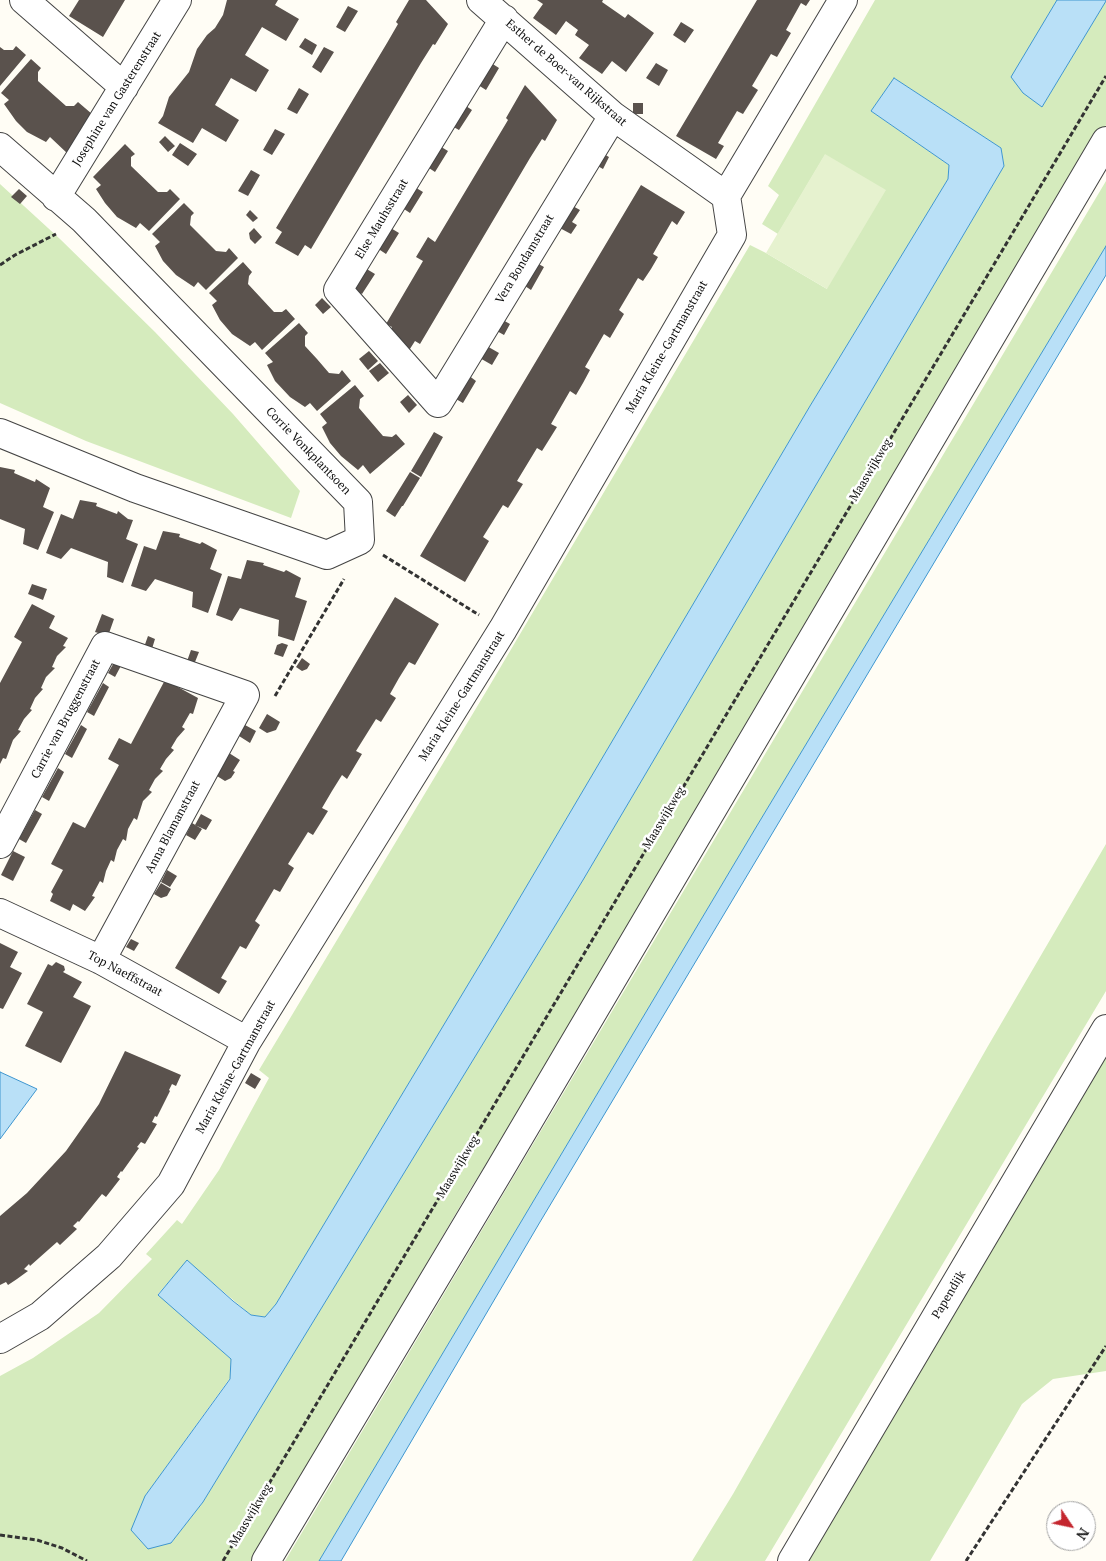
<!DOCTYPE html>
<style>
body{margin:0}
#map{position:relative;width:1106px;height:1561px;overflow:hidden;background:#fffdf5;font-family:"PT Serif",serif}
canvas{display:block}
.north{position:absolute;left:1046px;top:1501px;width:50px;height:50px;box-sizing:border-box;background:#fff;border:1px solid #a0a0a0;border-radius:50%;rotate:124deg;font-size:14px;font-weight:700;line-height:20px;text-align:center;color:#111}
.north::after{content:'';display:block;margin:auto;width:18px;height:22px;background:#c4262e;clip-path:polygon(50% 0,100% 100%,50% 72%,0 100%)}
</style>
<div id="map">
<canvas width="1106" height="1561"></canvas>
<div class="north">N</div>
</div>
<script>
const g = document.querySelector('canvas').getContext('2d');
g.lineJoin = 'round';
function paint(path, color) { g.fillStyle = color; g.fill(path, 'evenodd'); }
const toPath = rows => new Path2D(rows.map(r => 'M' + r).join(''));
function strokePath(path, color, width, dash) { g.strokeStyle = color; g.lineWidth = width; g.lineCap = dash ? 'butt' : 'round'; g.setLineDash(dash || []); g.stroke(path); }
function label(font, color, halo, rows, align = 'center') {
  g.font = font + ' "PT Serif",serif'; g.lineWidth = 5; g.setLineDash([]); g.textBaseline = 'middle'; g.strokeStyle = halo; g.fillStyle = color; for (const [text, x, y, turn = 0] of rows) {
    g.save(); g.translate(x, y); g.rotate((+turn || 0) * Math.PI / 180); g.textAlign = isNaN(turn) ? turn : align; if (halo) g.strokeText(text, 0, 0); g.fillText(text, 0, 0); g.restore();
  }
}
paint(toPath([
 [875,0,1057,0,1012,76,1042,107,1106,1,1106,125,981,338,736,744,490,1158,469,1191,252,1561,0,1561,0,1376,33,1358,99,1313,152,1259,146,1254,177,1220,182,1224,219,1170,269,1078,259,1070,487,690,750,245,766,253,827,289,825,155,778,234,762,224,779,195,768,186],
 [894,78,1001,148,1004,166,583,880,203,1502,171,1543,145,1496,230,1378,231,1359,158,1294,187,1261,251,1315,265,1317,276,1304,496,938,810,406,948,179,949,165,871,111],
 [1106,181,1106,246,755,829,319,1561,285,1561],
 [0,184,60,239,155,332,233,414,300,491,291,518,86,441,0,403],
 [1106,844,1106,991,765,1561,692,1561,733,1494,988,1046],
 [1106,1041,1106,1371,1053,1379,1022,1404,930,1561,799,1561]
]), '#d5ebbd');
paint(toPath([
 [825,154,886,190,827,289,766,253]
]), '#e6f2cf');
const water = toPath([
 [1057,0,1106,0,1106,1,1042,107,1023,93,1011,77,1057,0],
 [894,78,1001,148,1004,166,583,880,203,1502,171,1543,148,1549,131,1530,145,1496,230,1379,231,1359,158,1295,187,1260,233,1301,251,1315,265,1317,276,1304,496,938,810,406,948,179,949,165,871,111,894,78],
 [1106,246,1106,275,540,1222,341,1561,319,1561,755,829,1106,246],
 [0,1072,37,1089,0,1139,0,1072]
]);
paint(water, '#b9e0f7');
strokePath(water, '#3f96cf', 1);
paint(toPath([
 [79,0,125,0,103,37,69,16],
 [227,0,278,0,275,5,299,19,286,41,262,27,245,55,269,70,256,92,231,78,215,105,239,120,226,142,202,128,193,143,158,123,163,116,169,97,189,72,197,49,207,35,215,28,223,15],
 [409,0,426,0,448,24,435,45,433,44,421,63,311,249,305,245,298,256,275,243,282,232,276,228,387,43,398,24,396,22],
 [537,0,603,0,602,2,625,18,628,14,654,33,626,72,612,61,602,74,579,58,589,45,575,35,578,30,566,21,556,35,533,18,543,4],
 [757,0,810,0,806,6,801,3,786,30,791,33,777,57,771,54,752,86,758,90,743,114,737,111,718,143,724,146,716,159,676,136],
 [348,6,358,11,345,32,336,27],
 [681,22,694,30,685,43,673,35],
 [305,38,317,45,312,55,299,47],
 [16,46,26,55,0,86,0,47,4,50,13,50],
 [324,47,334,52,321,73,312,67],
 [31,59,41,68,38,72,38,81,66,106,74,106,78,102,92,114,68,154,50,137,46,142,27,132,16,121,4,104,9,100,1,93],
 [488,61,499,68,486,90,475,83],
 [656,63,668,70,659,86,646,78],
 [525,85,557,120,545,141,542,139,530,158,420,344,415,341,408,352,385,339,392,327,386,324,423,261,416,257,428,237,435,242,508,120,506,118],
 [299,88,309,94,297,114,287,109],
 [633,103,643,103,643,114,633,114],
 [463,104,472,110,459,130,450,125],
 [275,129,285,134,272,155,263,150],
 [165,136,175,146,168,152,159,142],
 [180,143,197,154,188,166,172,155],
 [125,144,135,154,131,157,131,166,158,192,167,192,170,189,180,199,149,231,140,223,136,228,117,217,105,203,96,189,101,185,93,177],
 [438,145,448,151,435,172,426,166],
 [600,152,609,157,603,169,594,164],
 [251,170,260,175,248,196,238,191],
 [641,185,685,212,677,225,672,221,653,254,658,257,651,269,643,281,638,278,619,310,624,314,610,338,604,334,585,367,590,370,583,383,576,395,570,391,551,424,557,427,542,451,537,448,517,481,523,484,508,508,503,505,483,537,489,541,465,582,420,556],
 [413,186,423,192,410,213,401,207],
 [19,189,27,196,20,204,11,197],
 [184,203,194,213,191,216,190,225,216,251,226,252,229,248,238,258,206,290,198,282,194,287,176,275,163,261,155,246,160,242,152,234],
 [569,204,580,210,572,222,577,225,571,234,556,226],
 [250,210,258,218,253,222,246,215],
 [389,227,399,233,386,254,377,248],
 [254,228,262,237,255,244,250,239,249,233],
 [243,262,252,272,249,276,248,284,274,312,282,312,286,309,295,319,262,350,255,342,250,346,232,334,220,320,212,305,217,301,209,293],
 [535,262,544,267,531,290,522,284],
 [365,268,375,274,362,294,352,289],
 [322,298,331,307,323,314,315,305],
 [501,319,510,324,504,335,495,330],
 [299,323,308,333,305,336,305,346,317,359,329,373,339,374,342,370,351,381,317,411,310,403,305,407,290,397,275,381,267,365,273,362,265,353],
 [485,345,499,353,492,365,478,357],
 [369,351,378,361,368,370,359,359],
 [380,363,389,373,378,382,369,371],
 [468,375,476,381,463,403,454,398],
 [355,385,364,396,360,399,359,408,383,436,392,437,396,434,405,444,370,474,363,465,358,470,341,456,330,443,322,427,327,423,320,414],
 [408,395,417,405,409,413,400,402],
 [434,432,443,437,421,477,411,471],
 [0,467,15,470,14,473,35,482,36,479,50,488,43,507,54,512,38,550,23,544,25,529,0,519],
 [410,472,420,478,403,506,402,506,395,517,386,511],
 [80,500,97,503,96,506,117,514,118,511,128,519,133,520,126,539,138,544,123,583,107,577,108,562,71,548,61,559,46,553,61,514,73,519],
 [163,531,180,534,179,537,200,544,202,542,217,550,210,569,222,574,208,613,192,607,193,592,155,579,146,591,131,586,144,546,156,550],
 [247,560,264,563,263,565,284,572,286,570,301,578,295,597,307,601,294,641,278,636,279,620,259,614,240,608,232,621,216,615,228,576,241,579],
 [32,584,47,589,43,600,28,594],
 [395,597,439,624,415,665,409,662,399,678,390,694,396,698,381,722,376,719,356,751,362,754,347,779,342,775,332,791,322,808,328,811,313,835,308,832,288,864,294,868,280,892,274,889,255,921,260,925,246,949,240,946,221,978,227,981,219,994,175,968],
 [32,604,55,616,49,628,68,638,63,646,66,647,57,656,52,667,55,668,46,677,41,688,43,689,35,698,30,709,32,710,24,719,18,730,21,731,13,740,6,759,3,758,0,764,0,683,22,642,14,637],
 [102,614,114,619,108,636,95,632],
 [148,636,155,639,151,652,143,650],
 [282,643,288,645,283,657,274,654,277,645],
 [191,650,199,652,193,667,186,664],
 [302,658,310,664,307,669,302,671,296,667],
 [116,659,123,662,115,677,108,673],
 [165,680,198,698,193,714,190,713,182,727,185,729,177,738,171,748,174,750,166,759,160,769,163,771,155,779,149,790,152,792,143,801,137,820,134,818,128,829,126,841,123,839,117,850,114,862,111,860,106,871,103,883,100,881,92,896,95,897,85,911,73,904,70,911,50,901,53,894,51,892,63,870,51,864,73,822,85,828,119,765,108,759,119,738,131,744],
 [103,683,109,687,94,716,87,712],
 [267,714,280,722,276,730,267,733,259,728],
 [81,725,87,729,72,758,65,754],
 [245,725,256,731,250,743,239,736],
 [229,753,240,760,233,771,235,772,231,778,225,781,217,776],
 [58,768,64,772,49,801,42,797],
 [35,810,42,814,26,843,19,839],
 [201,814,212,820,206,830,195,825],
 [192,823,202,829,195,840,186,835],
 [13,851,25,857,13,881,1,875],
 [167,870,177,876,170,887,161,882],
 [161,883,171,889,167,896,161,898,154,894],
 [131,939,139,943,134,951,126,947],
 [0,943,18,952,10,967,22,973,3,1009,0,1008],
 [56,962,64,966,65,970,63,972,82,982,73,997,91,1006,61,1063,25,1046,43,1012,27,1004,48,964,52,966],
 [125,1051,181,1075,176,1086,172,1084,169,1090,170,1091,157,1117,155,1116,152,1122,157,1124,145,1144,141,1142,137,1147,139,1148,122,1172,121,1171,117,1177,120,1179,106,1197,102,1194,79,1222,78,1221,73,1226,77,1229,60,1245,57,1242,30,1266,29,1264,24,1269,28,1271,17,1279,8,1285,6,1282,0,1285,0,1216,27,1193,66,1151,99,1104],
 [251,1073,261,1079,255,1089,245,1083]
]), '#5a524d');
const minor = toPath([
 [24,0,124,87],
 [481,0,613,116,726,196],
 [504,19,338,290,438,403,613,116],
 [0,147,84,220,358,502,360,540,327,555,135,488,0,433],
 [56,197,177,0],
 [0,844,105,646,245,695,101,960],
 [0,913,101,960,247,1041],
 [0,1339,40,1316,109,1256,171,1184,247,1041,503,629,732,235,726,196,843,0],
 [792,1561,1106,1029]
]);
const tertiary = toPath([
 [266,1561,499,1171,1106,141]
]);
strokePath(minor, '#444', 30);
strokePath(tertiary, '#444', 30);
strokePath(toPath([
 [0,265,15,255,56,234],
 [383,555,479,615],
 [275,696,344,579],
 [0,1535,37,1540,62,1548,87,1561],
 [223,1561,1106,76],
 [966,1561,1106,1346]
]), '#333', 3, [5, 2.5]);
strokePath(minor, '#fff', 28);
strokePath(tertiary, '#fff', 28);
label('12px', '#111', '#fff', [
 ["Esther de Boer-van Rijkstraat",566,73,41],
 ["Josephine van Gasterenstraat",117,99,-58],
 ["Else Mauhsstraat",382,219,-59],
 ["Vera Bondamstraat",525,259,-59],
 ["Maria Kleine-Gartmanstraat",667,347,-60],
 ["Corrie Vonkplantsoen",308,451,46],
 ["Maaswijkweg",871,470,-59],
 ["Maria Kleine-Gartmanstraat",462,696,-58],
 ["Carrie van Bruggenstraat",66,719,-62],
 ["Maaswijkweg",664,818,-59],
 ["Anna Blamanstraat",173,827,-62],
 ["Top Naeffstraat",125,974,28],
 ["Maria Kleine-Gartmanstraat",236,1067,-61],
 ["Maaswijkweg",458,1167,-59],
 ["Papendijk",949,1295,-59],
 ["Maaswijkweg",251,1515,-59]
]);
</script>
